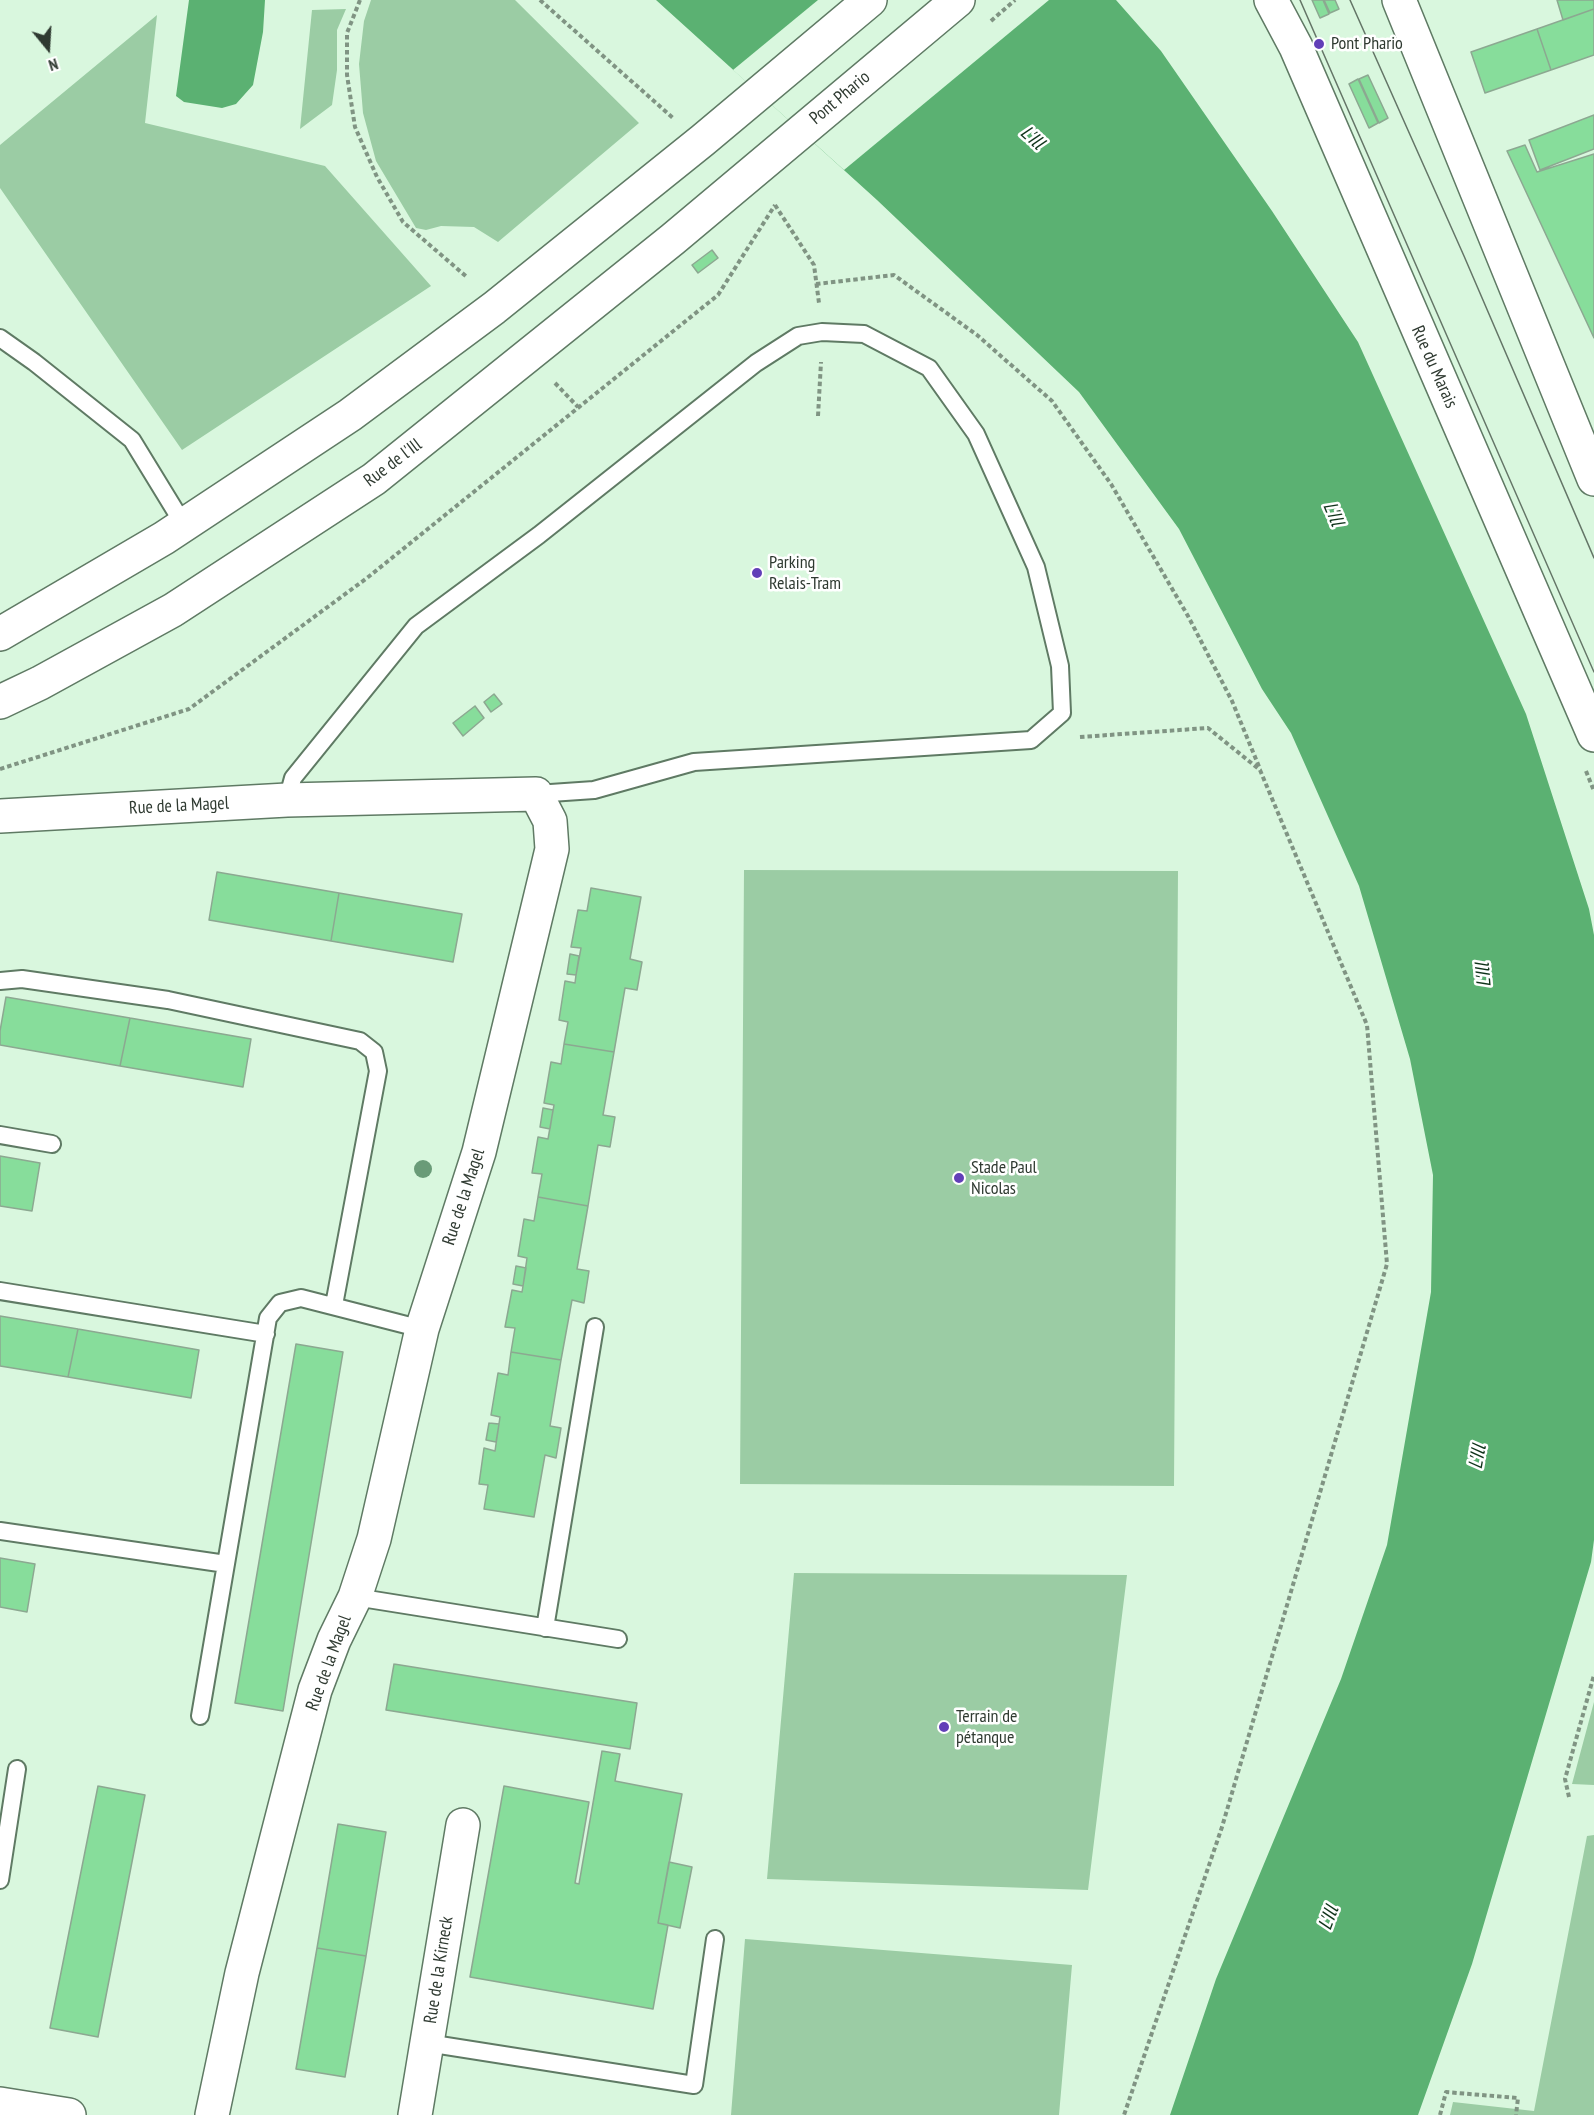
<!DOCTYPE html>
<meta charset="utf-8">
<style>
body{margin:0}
#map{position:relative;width:1594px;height:2115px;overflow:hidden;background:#d9f7de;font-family:"PT Sans Narrow",sans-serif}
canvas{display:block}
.north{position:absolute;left:18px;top:18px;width:60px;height:60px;-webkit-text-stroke:4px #fff;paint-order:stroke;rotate:162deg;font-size:16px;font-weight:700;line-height:24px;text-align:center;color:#2f3a31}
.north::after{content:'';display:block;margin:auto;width:21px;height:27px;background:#2f3a31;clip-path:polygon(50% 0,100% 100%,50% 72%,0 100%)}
</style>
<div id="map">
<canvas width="1594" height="2115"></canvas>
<div class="north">N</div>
</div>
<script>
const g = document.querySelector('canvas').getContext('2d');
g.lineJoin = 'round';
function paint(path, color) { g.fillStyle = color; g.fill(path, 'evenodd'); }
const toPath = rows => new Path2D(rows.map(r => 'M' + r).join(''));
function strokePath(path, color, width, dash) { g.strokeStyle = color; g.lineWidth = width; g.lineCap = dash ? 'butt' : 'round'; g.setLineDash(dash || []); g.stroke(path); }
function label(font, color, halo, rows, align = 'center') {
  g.font = font + ' "PT Sans Narrow",sans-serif'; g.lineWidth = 5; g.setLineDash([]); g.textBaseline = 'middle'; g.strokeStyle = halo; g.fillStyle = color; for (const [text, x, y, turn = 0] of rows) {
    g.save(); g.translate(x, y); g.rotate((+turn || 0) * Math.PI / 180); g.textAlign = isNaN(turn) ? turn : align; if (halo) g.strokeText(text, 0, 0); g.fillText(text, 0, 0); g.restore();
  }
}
paint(toPath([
 [371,0,515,0,639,123,498,242,474,227,441,226,426,230,416,228,376,161,363,113,359,64,364,21],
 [346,9,337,30,337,70,332,105,300,129,312,10],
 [157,15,145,123,325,166,431,286,182,450,0,188,0,145],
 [744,870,1178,871,1174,1486,740,1484],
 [794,1573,1127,1575,1088,1890,767,1879],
 [1594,1702,1594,1785,1572,1784],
 [1594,1835,1594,2115,1450,2115,1453,2102,1534,2111,1587,1836],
 [745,1939,1072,1965,1059,2115,731,2115]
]), '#9bcca4');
paint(toPath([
 [189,0,265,0,263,32,253,85,236,104,222,108,184,102,176,96],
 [656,0,1116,0,1161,51,1272,211,1358,342,1526,714,1589,909,1594,935,1594,1540,1591,1562,1472,1964,1418,2115,1170,2115,1216,1979,1341,1679,1387,1545,1431,1292,1433,1175,1410,1059,1359,886,1291,733,1262,689,1179,529,1079,392,877,200]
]), '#5bb172');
paint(toPath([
 [818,0,1049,0,844,170,733,70]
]), '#d9f7de');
const building = toPath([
 [1312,0,1323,0,1329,14,1320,18,1312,0],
 [1324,0,1335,0,1339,9,1330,13,1324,0],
 [1557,0,1594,0,1594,9,1563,20,1557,0],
 [1594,9,1594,55,1551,70,1537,29,1594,9],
 [1537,29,1551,70,1485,93,1471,52,1537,29],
 [1368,75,1388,118,1379,123,1359,79,1368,75],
 [1358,79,1378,123,1369,128,1349,84,1358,79],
 [1594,115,1594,149,1540,170,1529,140,1594,115],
 [1525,145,1537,172,1594,154,1594,338,1507,151,1525,145],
 [712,250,718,258,698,273,692,265,712,250],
 [494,694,502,704,491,712,484,702,494,694],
 [475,706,484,718,463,736,453,723,475,706],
 [217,872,339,893,331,941,209,920,217,872],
 [591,888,641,897,630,959,642,962,637,990,625,988,614,1052,564,1044,568,1022,559,1020,565,981,575,983,576,975,581,948,571,947,578,910,587,911,591,888],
 [339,893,462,914,453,962,331,941,339,893],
 [570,954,579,956,576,975,567,974,570,954],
 [6,997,130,1018,120,1066,0,1045,0,1031,6,997],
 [130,1018,251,1039,243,1087,120,1066,130,1018],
 [564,1044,614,1052,603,1115,615,1117,610,1147,598,1145,588,1206,538,1197,542,1174,532,1173,538,1137,548,1139,554,1105,544,1103,551,1062,561,1064,564,1044],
 [543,1108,553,1110,550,1129,540,1127,543,1108],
 [0,1156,40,1163,32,1211,0,1206,0,1156],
 [538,1197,588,1206,577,1269,589,1271,584,1303,572,1300,561,1360,511,1352,515,1328,505,1327,512,1290,522,1292,523,1286,527,1258,518,1256,524,1219,534,1221,538,1197],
 [516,1266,526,1268,523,1286,513,1284,516,1266],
 [0,1316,78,1329,68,1377,0,1366,0,1316],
 [78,1329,199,1350,191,1398,68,1377,78,1329],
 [296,1344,343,1352,283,1711,235,1703,296,1344],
 [511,1352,561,1360,550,1426,561,1428,556,1458,545,1455,534,1517,484,1509,488,1485,479,1484,484,1448,495,1451,500,1417,491,1415,498,1373,508,1375,511,1352],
 [489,1423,499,1424,496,1442,486,1440,489,1423],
 [0,1558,35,1564,27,1612,0,1607,0,1558],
 [394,1664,637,1703,630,1749,386,1710,394,1664],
 [602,1751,620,1754,615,1781,682,1794,658,1923,668,1925,653,2009,470,1977,504,1786,589,1802,575,1883,579,1884,602,1751],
 [98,1786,145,1795,98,2037,50,2028,98,1786],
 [338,1824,386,1832,366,1956,317,1948,338,1824],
 [669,1862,692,1867,680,1928,658,1923,669,1862],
 [317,1948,366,1956,345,2077,296,2069,317,1948]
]);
paint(building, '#87dd9b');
strokePath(building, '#8ca891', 1.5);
const service = toPath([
 [0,338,34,362,132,440,184,525],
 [287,800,293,778,416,626,539,535,756,363,798,336,822,332,864,334,929,368,976,434,1036,567,1060,666,1062,713,1031,740,694,762,594,790,536,794],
 [0,981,22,979,168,1000,360,1041,374,1052,378,1071,334,1305],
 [0,1135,52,1144],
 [0,1291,266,1334],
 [0,1531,226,1564],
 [355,1597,618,1639],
 [545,1628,595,1327],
 [200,1716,268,1318,280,1303,301,1298,422,1329],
 [0,1880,17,1769],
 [427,2043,694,2085,715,1939]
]);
const minor = toPath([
 [0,816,287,800,536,794,550,821,552,849,547,870,479,1152,422,1329,374,1539,355,1597,334,1640,315,1690,242,1973,212,2115],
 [0,2104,69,2115],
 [415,2115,463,1825]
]);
const secondary = toPath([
 [0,634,164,538,350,415,494,308,703,140,870,0],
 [0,702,40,683,173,610,374,479,673,239,958,0]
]);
const primary = toPath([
 [1271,0,1296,47,1594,735],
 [1399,0,1594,479]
]);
strokePath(service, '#5f7a64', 20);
strokePath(minor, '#5f7a64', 36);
strokePath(secondary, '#5f7a64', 36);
strokePath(primary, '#5f7a64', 36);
strokePath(toPath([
 [360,0,347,33,347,75,355,127,377,177,403,222,468,278],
 [540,0,673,118],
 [991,21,1015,0],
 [775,205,814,265,819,303],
 [816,284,894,275,977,335,1052,401,1111,484,1188,616,1232,701,1260,769],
 [555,383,578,407],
 [818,416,821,362],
 [1080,737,1208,728,1260,770,1367,1025,1387,1264,1222,1827,1124,2115],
 [0,769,189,709,367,578,718,295,775,205],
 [1586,771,1594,791],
 [1569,1797,1565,1779,1594,1675],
 [1440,2115,1446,2092,1518,2098,1516,2115]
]), '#809483', 4, [4.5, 3]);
strokePath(service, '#fff', 16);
strokePath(minor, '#fff', 33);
strokePath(secondary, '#fff', 33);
strokePath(primary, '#fff', 33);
strokePath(toPath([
 [1300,0,1594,672],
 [1350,0,1464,256,1594,558]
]), '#647567', 1.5);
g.fillStyle = '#6a9b78';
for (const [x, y] of [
 [423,1169]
]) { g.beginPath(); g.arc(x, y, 9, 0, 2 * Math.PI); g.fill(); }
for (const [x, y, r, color] of [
 [1319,44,6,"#623fb8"],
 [757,573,6,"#623fb8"],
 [959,1178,6,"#623fb8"],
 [944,1727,6,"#623fb8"]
]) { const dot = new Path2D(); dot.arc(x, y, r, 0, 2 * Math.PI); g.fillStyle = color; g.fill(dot); strokePath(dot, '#fff', 2); }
label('18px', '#2f3a31', '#fff', [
 ["Pont Phario",1331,44],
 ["Parking",769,563],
 ["Relais-Tram",769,584],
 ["Stade Paul",971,1168],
 ["Nicolas",971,1189],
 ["Terrain de",956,1717],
 ["pétanque",956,1738]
], 'left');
label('18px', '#2f3a31', '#fff', [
 ["Pont Phario",840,98,-40],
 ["Rue du Marais",1434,367,66],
 ["Rue de l'Ill",393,463,-37],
 ["Rue de la Magel",179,806,-3],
 ["Rue de la Magel",464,1197,-72],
 ["Rue de la Magel",329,1663,-70],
 ["Rue de la Kirneck",439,1970,-81]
]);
label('italic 20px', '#0f331a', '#fff', [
 ["L'Ill",1032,138,42],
 ["L'Ill",1333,514,67],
 ["L'Ill",1484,975,-95],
 ["L'Ill",1478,1457,-80],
 ["L'Ill",1329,1918,-70]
]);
</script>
